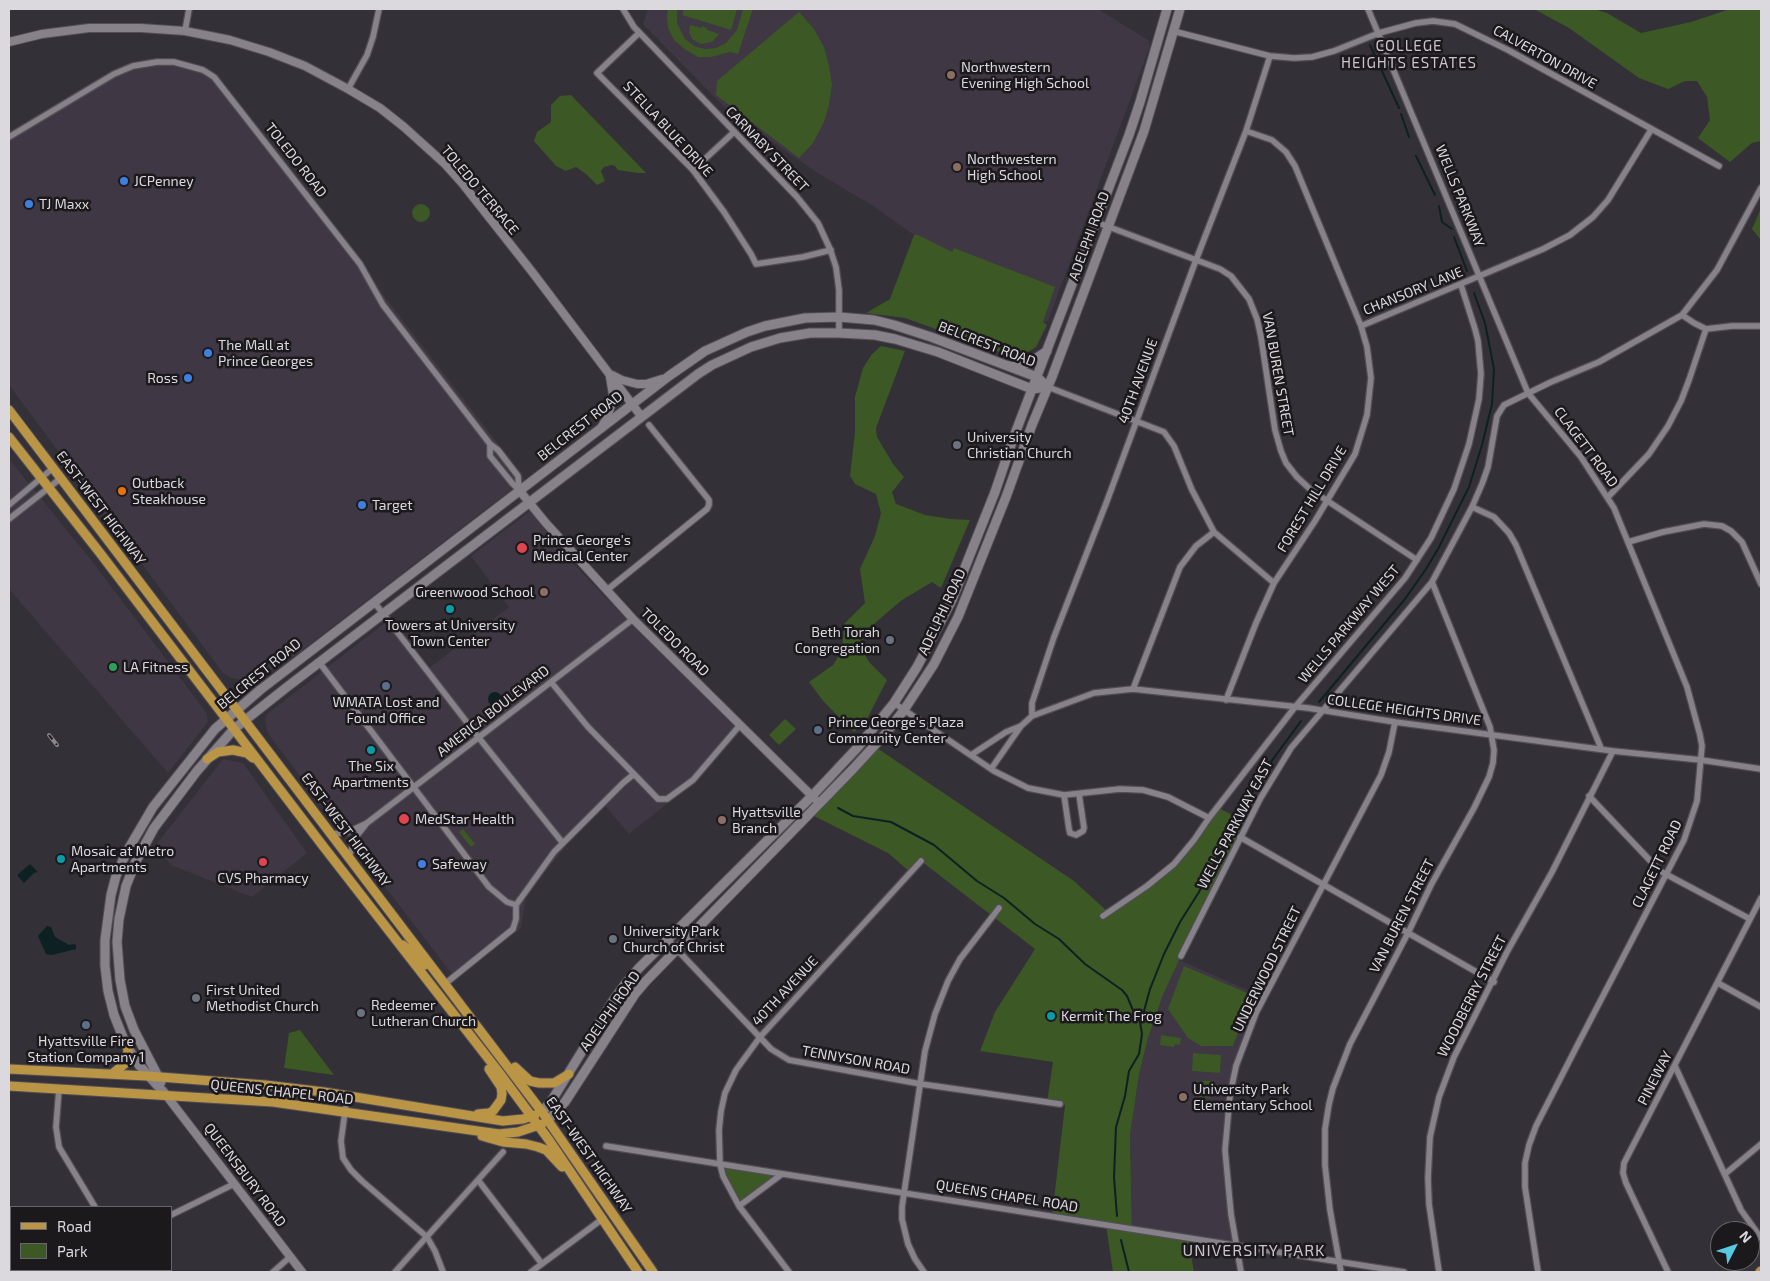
<!DOCTYPE html>
<style>
body{margin:0}
#map{position:relative;width:1770px;height:1281px;overflow:hidden;background:#343037;font-family:"Exo 2",sans-serif}
canvas{display:block}
.frame{position:absolute;inset:0;border:10px solid #dcd9de;pointer-events:none}
.legend{position:absolute;left:10px;top:1206px;width:162px;height:65px;box-sizing:border-box;background:#1b191c;border:1px solid #68666a;margin:0;padding:6px 9px;list-style:none;font-size:15px;color:#dcd9de}
.legend li{display:flex;align-items:center;gap:10px;height:25px}
.legend b{width:25px;border:1px solid #68666a}
.north{position:absolute;left:1710px;top:1221px;width:50px;height:50px;box-sizing:border-box;background:#1b191c;border:1px solid #68666a;border-radius:50%;rotate:49deg;font-size:14px;font-weight:700;line-height:20px;text-align:center;color:#dcd9de}
.north::after{content:'';display:block;margin:auto;width:18px;height:22px;background:#58c9e3;clip-path:polygon(50% 0,100% 100%,50% 72%,0 100%)}
</style>
<div id="map">
<canvas width="1770" height="1281"></canvas>
<div class="frame"></div>
<ul class="legend">
<li><b style="height:6px;background:#bb9546"></b>Road</li>
<li><b style="height:14px;background:#3b5825"></b>Park</li>
</ul>
<div class="north">N</div>
</div>
<script>
const g = document.querySelector('canvas').getContext('2d');
g.lineJoin = 'round';
function paint(path, color) { g.fillStyle = color; g.fill(path, 'evenodd'); }
const toPath = rows => new Path2D(rows.map(r => 'M' + r).join(''));
function strokePath(path, color, width, dash) { g.strokeStyle = color; g.lineWidth = width; g.lineCap = dash ? 'butt' : 'round'; g.setLineDash(dash || []); g.stroke(path); }
function label(font, color, halo, rows, align = 'center') {
  g.font = font + ' "Exo 2",sans-serif'; g.lineWidth = 5; g.setLineDash([]); g.textBaseline = 'middle'; g.strokeStyle = halo; g.fillStyle = color; for (const [text, x, y, turn = 0] of rows) {
    g.save(); g.translate(x, y); g.rotate((+turn || 0) * Math.PI / 180); g.textAlign = isNaN(turn) ? turn : align; if (halo) g.strokeText(text, 0, 0); g.fillText(text, 0, 0); g.restore();
  }
}
paint(toPath([
 [648,9,1098,9,1148,40,1150,46,1048,321,1042,322,918,235,914,235,870,204,819,174,729,112,643,24],
 [147,63,187,64,218,80,525,479,297,654,255,679,244,681,229,677,223,673,9,385,9,137,114,74],
 [9,459,92,561,206,712,208,722,168,773,9,589],
 [530,511,568,558,636,629,740,732,697,780,629,834,605,806,566,846,526,896,521,928,455,978,268,734,265,723,267,714,390,619,428,669,509,607,471,556],
 [223,759,243,763,307,853,252,897,171,865,155,846],
 [1179,960,1264,997,1233,1080,1225,1150,1235,1245,1132,1229,1130,1135,1139,1075,1148,1038,1163,995]
]), '#3f3743');
paint(toPath([
 [668,9,677,9,677,23,685,39,694,46,705,49,716,48,726,43,737,30,743,9,753,9,738,54,730,52,711,57,698,57,686,50,674,40,668,28,667,17],
 [684,9,737,9,731,30,682,15],
 [1534,9,1594,9,1607,13,1641,33,1691,22,1730,9,1761,9,1761,141,1752,143,1730,162,1698,138,1710,120,1707,97,1697,81,1685,81,1668,89,1639,78,1569,28],
 [799,12,814,29,824,47,829,66,832,85,829,105,824,122,813,143,799,158,716,95,717,81],
 [690,25,702,28,702,26,707,28,707,30,719,34,712,42,701,44,692,39,689,32],
 [571,95,646,173,638,173,618,170,615,166,612,165,604,167,601,171,605,181,597,185,586,174,576,167,566,171,556,166,534,141,537,132,551,122,551,105,560,96],
 '412 213a9 9 0 1 1 18 0a9 9 0 1 1-18 0Z',
 [1761,208,1761,240,1752,229],
 [914,235,918,235,952,252,954,248,1055,287,1043,322,1047,325,1036,347,1023,355,1014,357,905,318,866,313,890,299],
 [881,346,905,351,876,428,877,437,893,464,904,477,892,492,896,504,925,515,951,519,970,520,941,588,932,582,902,600,875,623,859,644,869,662,887,680,867,719,854,732,824,702,809,682,833,665,842,651,844,624,865,603,860,569,875,536,881,513,876,494,855,484,850,476,855,432,855,397,863,368,872,354],
 [785,719,796,729,779,745,769,735],
 [874,746,1074,881,1108,912,1174,864,1217,807,1247,823,1181,956,1163,995,1148,1038,1139,1075,1130,1135,1132,1229,1188,1238,1194,1272,1113,1272,1106,1225,1052,1217,1065,1105,1047,1102,1053,1062,980,1051,995,1012,1035,949,921,861,910,872,888,853,810,814],
 [463,829,475,844,471,847,459,832],
 [1184,966,1252,995,1233,1046,1201,1046,1188,1038,1168,1009],
 [300,1030,334,1075,284,1068,289,1033],
 [1161,1035,1181,1038,1180,1045,1175,1044,1174,1047,1160,1045],
 [1193,1053,1221,1055,1220,1073,1192,1071],
 [1197,1081,1211,1081,1215,1084,1214,1089,1210,1091,1210,1098,1196,1097],
 [720,1164,782,1174,739,1206]
]), '#3b5825');
paint(toPath([
 '488 699a7 7 0 1 1 14 0a7 7 0 1 1-14 0Z',
 [30,864,38,872,34,873,24,883,17,875],
 [47,926,51,927,55,937,69,945,74,944,76,945,76,949,52,955,46,954,38,936]
]), '#0d2122');
strokePath(toPath([
 [1370,45,1399,108],
 [1401,114,1409,137],
 [1416,156,1435,195],
 [1439,206,1442,222,1452,229],
 [1454,237,1467,271],
 [1319,702,1405,599,1426,569,1438,549,1469,487,1482,445,1492,404,1494,369,1485,323,1474,293],
 [838,808,853,816,891,822,934,845,977,881,1004,898,1035,924,1059,939,1085,964,1122,990,1127,996,1135,1015,1140,1022,1142,1034,1139,1054,1129,1071,1125,1096,1116,1127,1114,1177,1117,1216],
 [1141,1022,1150,989,1164,954,1180,922,1199,892,1262,774,1301,721],
 [1121,1240,1129,1272]
]), '#0d2122', 2);
const minor = toPath([
 [623,9,634,27,797,197,818,223,830,249,836,267,839,290,839,333],
 [1368,9,1528,393,1581,457,1614,508,1687,687,1700,735,1702,746,1697,801,1684,840,1579,1042,1536,1126,1529,1145,1525,1163,1525,1187,1538,1272],
 [185,31,189,9],
 [1173,31,1270,56,1294,58,1312,57,1334,51,1379,33,1416,23,1433,21,1455,24,1508,50,1719,166],
 [639,33,597,73,693,170,724,212,751,254,756,264,803,257,831,250],
 [348,89,367,55,373,37,379,9],
 [9,137,114,74,133,66,157,62,174,62,203,70,214,77,360,264,383,305,490,444,498,450,518,476,519,490],
 [693,170,734,132],
 [1096,222,1220,269,1231,276,1249,299,1257,319,1261,337,1275,430,1281,451,1286,463,1297,477,1311,490,1417,560],
 [1682,315,1694,323,1706,329,1732,326,1761,326],
 [1361,326,1543,249,1570,235,1593,217,1608,200,1651,130],
 [1048,387,1164,432,1174,446,1192,490,1214,532,1274,583],
 [490,444,490,456,512,483,519,490],
 [1608,497,1649,454,1668,426,1681,401,1689,380,1706,329],
 [9,505,53,468],
 [1472,507,1494,517,1509,533,1516,545,1601,748],
 [9,519,61,478],
 [1628,542,1663,532,1704,524,1722,526,1731,531,1742,542,1761,584],
 [607,590,707,509,709,505,709,500,649,425],
 [374,602,479,738,562,842],
 [319,662,489,887,507,902,516,905],
 [551,682,588,727,634,774],
 [1133,689,1180,567,1196,546,1214,532],
 [1226,700,1256,623,1274,583,1315,521,1355,454,1367,415,1371,378,1367,347,1361,326,1295,166,1286,152,1272,140,1246,131],
 [894,703,994,771,1028,788,1064,795,1120,789,1143,790,1168,797,1209,818],
 [1032,716,1032,703,1054,637,1107,501,1196,260,1246,131,1270,56],
 [971,755,1006,732,1021,726,1032,716,1094,693,1133,689,1308,708,1395,722,1613,751,1701,760,1761,769],
 [991,769,1021,726],
 [1064,795,1069,829,1070,833,1076,835,1083,831,1084,828,1079,794],
 [1589,796,1660,871,1750,919],
 [333,834,348,832,367,823,633,619],
 [1240,837,1494,982],
 [349,857,355,838,367,823],
 [1103,916,1147,886,1174,864,1194,840,1209,818,1295,707,1405,578,1431,538,1454,489,1469,444,1479,399,1481,374,1478,341,1475,329,1461,285],
 [667,939,771,1049,789,1060,921,1084,1060,1104],
 [1181,956,1260,799,1291,748,1432,582,1472,507,1482,484,1488,467,1497,416,1504,405,1551,382,1599,362,1682,315,1717,270,1761,188],
 [446,983,513,929,516,919,516,905,554,852,623,783,634,774,658,799,667,799,693,780,740,725],
 [1718,983,1761,1007],
 [1675,1066,1741,1210,1761,1238],
 [59,1089,56,1127,59,1147,95,1207],
 [347,1097,341,1141,343,1158,351,1170,362,1181,427,1237,435,1251,443,1272],
 [606,1146,1404,1272],
 [1725,1174,1761,1144],
 [478,1180,542,1264],
 [739,1206,782,1174],
 [171,1215,234,1184],
 [9,1259,11,1263],
 [15,1270,16,1272],
 [61,1272,66,1270],
 [273,1272,290,1257],
 [395,1272,503,1152],
 [531,1272,601,1220],
 [789,1272,739,1206,723,1176,720,1164,719,1130,721,1111,725,1093,736,1070,760,1037,921,861],
 [924,1272,915,1259,908,1244,902,1219,902,1207,925,1051,935,1014,948,981,960,959,999,908],
 [1241,1272,1231,1214,1225,1150,1230,1095,1236,1066,1256,1013,1381,775,1389,752,1395,722],
 [1341,1272,1330,1210,1325,1165,1325,1129,1329,1104,1333,1088,1350,1044,1408,933,1431,885,1474,808,1489,777,1493,763,1494,750,1490,727,1432,582],
 [1439,1272,1429,1204,1428,1178,1430,1137,1439,1097,1454,1057,1507,952,1552,872,1613,751],
 [1668,1272,1626,1183,1623,1173,1624,1163,1761,898]
]);
const tertiary = toPath([
 [9,42,42,34,89,28,141,28,185,31,230,40,269,52,305,66,348,89,380,108,404,127,445,164,462,183,533,273,641,416],
 [612,375,622,380,637,384,646,384,662,379],
 [602,426,607,418,612,402,613,395,610,377],
 [519,490,545,522,633,619,815,799],
 [166,1095,302,1272]
]);
const secondary = toPath([
 [1009,366,1019,366,1029,363,1047,351],
 [161,1082,134,1030,125,1006,120,980,117,942,119,919,126,886,136,861,154,828,197,771,234,729,287,687,698,374,712,365,751,347,780,338,810,333,839,333,875,335,895,339,938,352,1032,389,1048,387],
 [166,1095,139,1065,126,1045,114,1015,108,991,105,966,105,940,111,895,116,876,126,853,153,807,215,729,260,690,669,376,705,351,747,332,765,326,805,318,839,317,874,320,894,325,931,337,1037,377,1048,387],
 [542,1112,552,1100,613,1001,626,983,639,968,812,796,858,747,894,703,917,667,952,600,995,492,1013,439,1129,135,1140,102,1167,9],
 [548,1120,565,1102,635,994,646,981,853,769,886,733,904,710,934,664,958,617,1006,497,1032,425,1052,377,1144,131,1180,9]
]);
const primary = toPath([
 [9,410,542,1112,653,1272],
 [9,437,100,553,323,846,498,1071,549,1140,638,1272],
 [207,759,218,752,233,750,247,753,253,758],
 [403,945,425,965],
 [515,1067,530,1081,539,1083,554,1083,569,1074],
 [9,1069,147,1076,265,1085,324,1092,503,1121,523,1119,535,1115],
 [112,1074,127,1062,128,1048],
 [9,1086,273,1102,499,1134,518,1132,542,1124],
 [478,1114,489,1113,493,1111,501,1100,502,1094,501,1087,489,1069],
 [482,1136,503,1142,526,1144,538,1147,546,1150,562,1167],
 [1760,1272,1761,1271]
]);
strokePath(minor, '#524e54', 8);
strokePath(tertiary, '#524e54', 10);
strokePath(secondary, '#524e54', 11);
strokePath(primary, '#524e54', 11);
strokePath(minor, '#87828a', 5.5);
strokePath(tertiary, '#87828a', 8);
strokePath(secondary, '#87828a', 9);
strokePath(primary, '#bb9546', 9);
const rail = toPath([
 [49,735,57,745]
]);
strokePath(rail, '#8b878d', 4);
strokePath(rail, '#1b191c', 2, [5.5]);
for (const [x, y, r, color] of [
 [951,75,5,"#8d6e63"],
 [957,167,5,"#8d6e63"],
 [124,181,5,"#3f7fe0"],
 [29,204,5,"#3f7fe0"],
 [208,353,5,"#3f7fe0"],
 [188,378,5,"#3f7fe0"],
 [957,445,5,"#6b7280"],
 [122,491,5,"#e8710a"],
 [362,505,5,"#3f7fe0"],
 [522,548,6,"#e0444e"],
 [544,592,5,"#8d6e63"],
 [450,609,5,"#0f9aa8"],
 [890,640,5,"#6b7280"],
 [113,667,5,"#2e9e5b"],
 [386,686,5,"#5c6f8a"],
 [818,730,5,"#5c6f8a"],
 [371,750,5,"#0f9aa8"],
 [404,819,6,"#e0444e"],
 [722,820,5,"#8d6e63"],
 [61,859,5,"#0f9aa8"],
 [263,862,5,"#e0444e"],
 [422,864,5,"#3f7fe0"],
 [613,939,5,"#6b7280"],
 [196,998,5,"#6b7280"],
 [361,1013,5,"#6b7280"],
 [1051,1016,5,"#0f9aa8"],
 [86,1025,5,"#5c6f8a"],
 [1183,1097,5,"#8d6e63"]
]) { const dot = new Path2D(); dot.arc(x, y, r, 0, 2 * Math.PI); g.fillStyle = color; g.fill(dot); strokePath(dot, '#1b191c', 2); }
label('14px', '#dcd9de', '#1b191c', [
 ["CALVERTON DRIVE",1545,57,29],
 ["STELLA BLUE DRIVE",668,129,47],
 ["CARNABY STREET",767,149,46],
 ["TOLEDO ROAD",296,160,52],
 ["TOLEDO TERRACE",480,190,50],
 ["WELLS PARKWAY",1460,196,68],
 ["ADELPHI ROAD",1089,236,-70],
 ["CHANSORY LANE",1413,291,-22],
 ["BELCREST ROAD",987,344,21],
 ["VAN BUREN STREET",1278,374,80],
 ["40TH AVENUE",1138,381,-70],
 ["BELCREST ROAD",580,426,-38],
 ["CLAGETT ROAD",1586,447,53],
 ["FOREST HILL DRIVE",1312,499,-59],
 ["EAST-WEST HIGHWAY",101,508,53],
 ["ADELPHI ROAD",942,612,-65],
 ["WELLS PARKWAY WEST",1349,624,-50],
 ["TOLEDO ROAD",675,642,45],
 ["BELCREST ROAD",259,674,-39],
 ["COLLEGE HEIGHTS DRIVE",1404,710,8],
 ["AMERICA BOULEVARD",493,711,-38],
 ["WELLS PARKWAY EAST",1235,824,-62],
 ["EAST-WEST HIGHWAY",346,830,53],
 ["CLAGETT ROAD",1657,864,-64],
 ["VAN BUREN STREET",1402,916,-63],
 ["UNDERWOOD STREET",1267,969,-64],
 ["40TH AVENUE",785,991,-47],
 ["WOODBERRY STREET",1472,996,-63],
 ["ADELPHI ROAD",610,1011,-55],
 ["TENNYSON ROAD",856,1060,10],
 ["PINEWAY",1655,1078,-63],
 ["QUEENS CHAPEL ROAD",282,1092,6],
 ["EAST-WEST HIGHWAY",589,1155,55],
 ["QUEENSBURY ROAD",245,1175,53],
 ["QUEENS CHAPEL ROAD",1007,1196,9]
]);
label('14px', '#dcd9de', '#1b191c', [
 ["Northwestern",961,67],
 ["Evening High School",961,83],
 ["Northwestern",967,159],
 ["High School",967,175],
 ["JCPenney",134,181],
 ["TJ Maxx",39,204],
 ["The Mall at",218,345],
 ["Prince Georges",218,361],
 ["Ross",178,378,"right"],
 ["University",967,437],
 ["Christian Church",967,453],
 ["Outback",132,483],
 ["Steakhouse",132,499],
 ["Target",372,505],
 ["Prince George's",533,540],
 ["Medical Center",533,556],
 ["Greenwood School",534,592,"right"],
 ["Towers at University",450,625,"center"],
 ["Town Center",450,641,"center"],
 ["Beth Torah",880,632,"right"],
 ["Congregation",880,648,"right"],
 ["LA Fitness",123,667],
 ["WMATA Lost and",386,702,"center"],
 ["Found Office",386,718,"center"],
 ["Prince George's Plaza",828,722],
 ["Community Center",828,738],
 ["The Six",371,766,"center"],
 ["Apartments",371,782,"center"],
 ["Hyattsville",732,812],
 ["Branch",732,828],
 ["MedStar Health",415,819],
 ["Mosaic at Metro",71,851],
 ["Apartments",71,867],
 ["Safeway",432,864],
 ["CVS Pharmacy",263,878,"center"],
 ["University Park",623,931],
 ["Church of Christ",623,947],
 ["First United",206,990],
 ["Methodist Church",206,1006],
 ["Redeemer",371,1005],
 ["Lutheran Church",371,1021],
 ["Kermit The Frog",1061,1016],
 ["Hyattsville Fire",86,1041,"center"],
 ["Station Company 1",86,1057,"center"],
 ["University Park",1193,1089],
 ["Elementary School",1193,1105]
], 'left');
g.letterSpacing = '1px';
label('15px', '#c9c3cc', '#1b191c', [
 ["COLLEGE",1409,46],
 ["HEIGHTS ESTATES",1409,63]
]);
g.letterSpacing = '0px';
g.letterSpacing = '1px';
label('16px', '#c9c3cc', '#1b191c', [
 ["UNIVERSITY PARK",1254,1251]
]);
g.letterSpacing = '0px';
</script>
